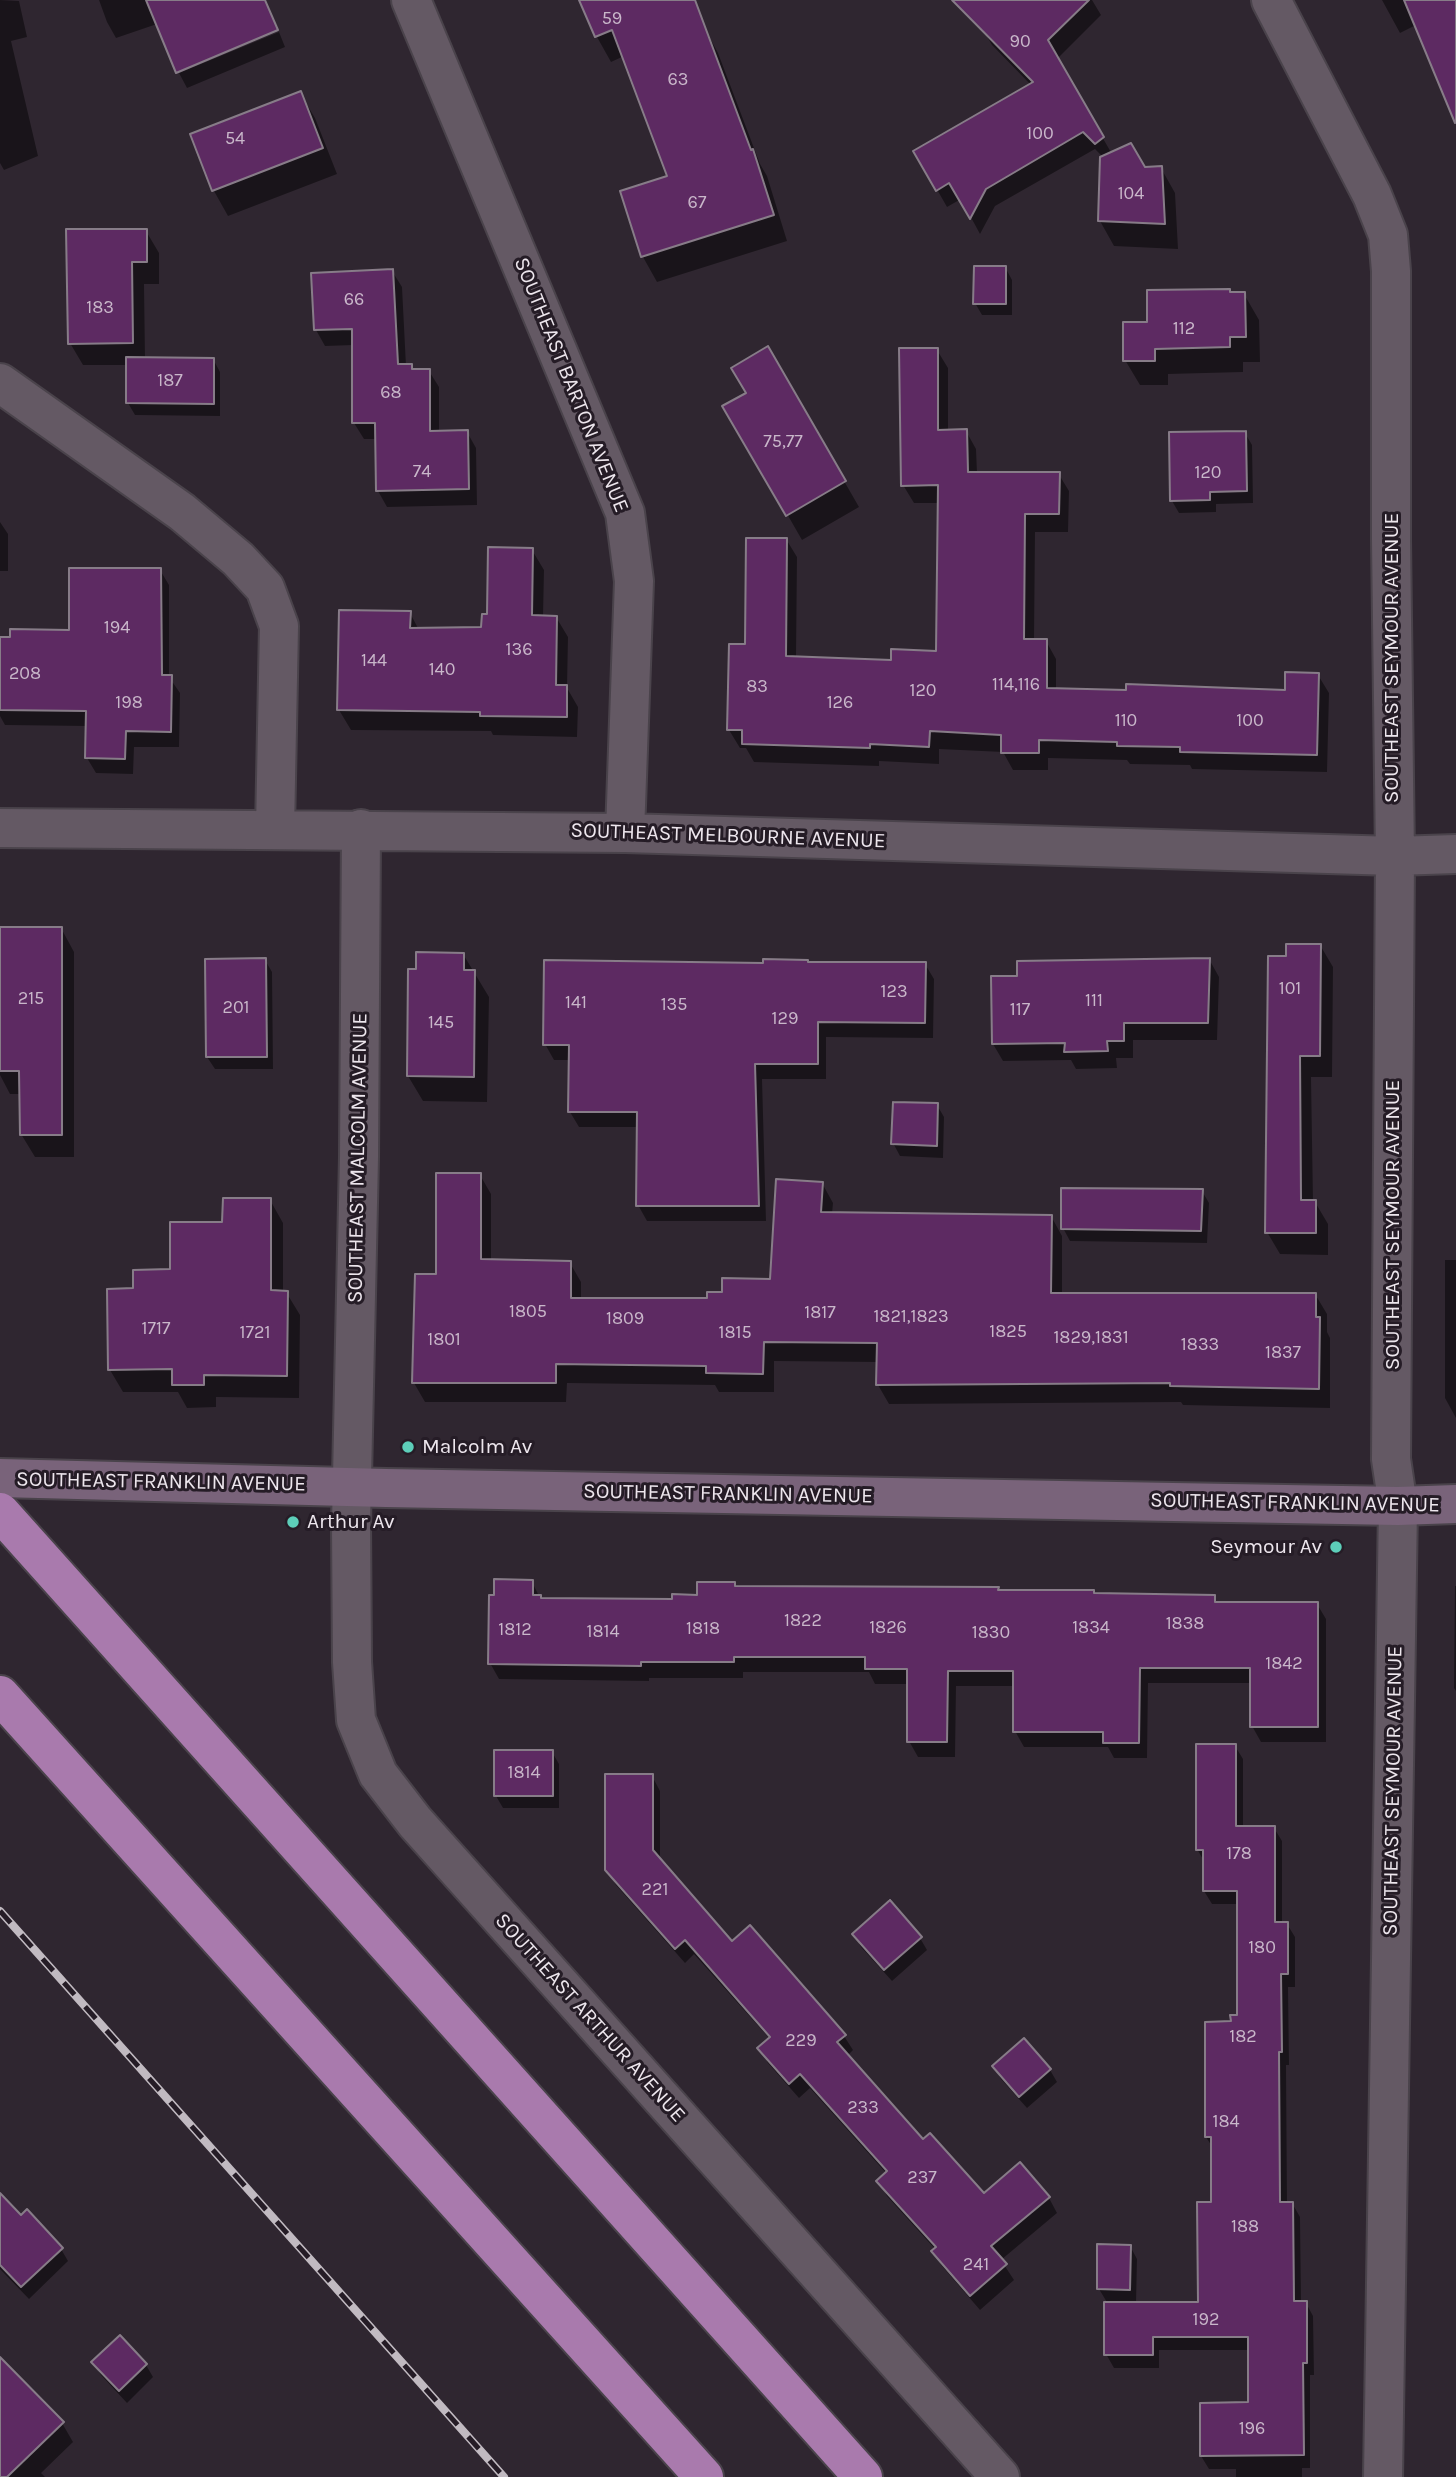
<!DOCTYPE html>
<style>
body{margin:0}
canvas{display:block;background:#2f2630}
</style>
<canvas width="1456" height="2477"></canvas>
<script>
const g = document.querySelector('canvas').getContext('2d');
g.lineJoin = 'round';
function paint(path, color) { g.fillStyle = color; g.fill(path, 'evenodd'); }
const toPath = rows => new Path2D(rows.map(r => 'M' + r).join(''));
function strokePath(path, color, width, dash) { g.strokeStyle = color; g.lineWidth = width; g.lineCap = dash ? 'butt' : 'round'; g.setLineDash(dash || []); g.stroke(path); }
function label(font, color, halo, rows, align = 'center') {
  g.font = font + ' Karla,sans-serif'; g.lineWidth = 6; g.setLineDash([]); g.textBaseline = 'middle'; g.strokeStyle = halo; g.fillStyle = color; for (const [text, x, y, turn = 0] of rows) {
    g.save(); g.translate(x, y); g.rotate((+turn || 0) * Math.PI / 180); g.textAlign = isNaN(turn) ? turn : align; if (halo) g.strokeText(text, 0, 0); g.fillText(text, 0, 0); g.restore();
  }
}
paint(toPath([
 [0,0,19,1,27,37,11,41,38,156,4,170,0,163],
 [99,0,266,0,278,28,177,70,157,24,116,38,107,22],
 [581,0,689,0,718,53,760,164,767,176,787,241,657,282,643,257,622,192,669,178,624,56,611,62,597,37],
 [1009,0,1092,0,1101,15,1057,59,1112,154,1145,169,1161,168,1175,193,1178,249,1114,246,1100,221,1102,156,1095,149,995,206,980,234,961,199,947,207,915,151,1031,85,992,45,982,28],
 [1382,0,1456,0,1456,119,1416,25,1400,33],
 [279,32,285,47,187,88,179,73],
 [300,93,315,118,337,174,228,216,214,191,192,135],
 [146,231,159,253,159,284,144,284,145,359,213,359,220,372,220,416,135,415,128,403,128,365,83,365,70,343],
 [1005,267,1012,280,1012,315,982,315,975,303],
 [392,271,402,287,406,366,411,366,414,371,429,371,439,387,439,433,467,432,476,448,477,505,387,507,378,491,377,439,364,439,354,423,354,345,325,346,316,330],
 [1231,294,1244,294,1259,320,1260,362,1243,362,1243,372,1168,374,1168,385,1140,385,1125,360,1149,324],
 [768,349,859,507,802,540,725,406,748,394],
 [937,350,948,368,948,431,966,431,976,449,977,473,1058,473,1069,491,1068,532,1035,532,1034,641,1046,641,1056,659,1056,690,1287,692,1318,675,1329,693,1327,772,1192,769,1190,765,1130,764,1127,760,1048,758,1048,770,1013,770,1003,752,939,749,939,764,879,761,879,766,754,762,746,748,740,748,729,730,746,646,786,539,797,557,796,658,893,662,938,652,940,503,914,503,903,485],
 [1245,433,1252,445,1253,503,1216,504,1216,512,1179,513,1172,501],
 [0,522,8,534,8,571,0,571],
 [532,550,544,570,543,617,556,617,568,637,567,688,578,707,577,737,493,735,491,731,351,730,339,710,410,613,419,630,483,629,489,616],
 [160,570,169,585,169,677,180,693,179,747,134,747,133,774,96,773,87,758,87,726,5,725,0,716,0,639,71,632],
 [0,928,61,928,74,952,74,1157,35,1157,21,1134,21,1094,10,1094,0,1075],
 [1320,945,1333,967,1332,1077,1311,1077,1313,1202,1315,1202,1328,1224,1328,1255,1280,1254,1267,1232,1288,958],
 [463,954,489,997,487,1102,423,1101,408,1076,417,971],
 [1209,959,1219,977,1217,1040,1133,1040,1133,1058,1116,1058,1117,1068,1076,1069,1071,1060,1003,1061,993,1044,1019,978],
 [265,960,272,972,273,1069,215,1069,207,1057],
 [765,964,925,964,934,979,933,1038,826,1037,826,1079,762,1079,766,1221,647,1221,638,1205,639,1127,579,1127,570,1112,571,1060,554,1060,545,1044],
 [937,1105,944,1117,943,1158,900,1156,893,1143],
 [480,1175,491,1194,491,1261,570,1263,581,1282,581,1299,709,1299,772,1281,822,1183,833,1203,832,1214,1051,1216,1062,1236,1062,1294,1315,1294,1327,1314,1327,1332,1330,1338,1330,1408,1183,1405,1181,1402,889,1404,878,1385,878,1362,774,1361,774,1392,719,1392,715,1385,567,1383,566,1402,425,1402,414,1383,437,1276],
 [1202,1191,1209,1203,1207,1243,1070,1241,1063,1228],
 [270,1200,283,1223,283,1292,286,1292,300,1315,299,1398,216,1397,216,1407,187,1408,178,1392,123,1392,110,1370,135,1290,172,1271,224,1224],
 [1445,1260,1456,1260,1456,1418,1445,1398],
 [532,1582,541,1600,673,1601,699,1597,734,1584,736,1588,998,1589,999,1592,1093,1592,1095,1595,1214,1597,1218,1604,1317,1604,1326,1619,1326,1742,1261,1742,1252,1726,1252,1683,1148,1683,1147,1758,1114,1758,1108,1747,1024,1747,1015,1731,1015,1686,956,1686,955,1757,918,1757,909,1741,909,1684,875,1684,869,1672,743,1672,743,1678,649,1678,649,1681,499,1679,490,1663],
 [1455,1586,1456,1586,1456,1691,1454,1688],
 [1235,1746,1243,1759,1243,1828,1274,1828,1282,1841,1282,1924,1287,1924,1295,1937,1295,1987,1288,1987,1289,2065,1286,2065,1287,2204,1292,2203,1300,2217,1301,2303,1306,2303,1313,2316,1314,2375,1310,2375,1310,2468,1302,2468,1302,2477,1236,2477,1236,2469,1209,2469,1201,2456,1250,2404,1250,2350,1159,2350,1159,2368,1114,2368,1106,2354,1108,2304,1099,2289,1130,2246,1137,2259,1136,2304,1199,2303,1213,2204,1213,2148,1206,2137,1232,2023,1238,2017,1238,1904,1212,1904,1204,1891,1204,1861,1197,1849],
 [552,1752,559,1764,559,1808,503,1808,496,1796],
 [652,1776,660,1791,660,1862,732,1943,844,2036,853,2050,847,2056,923,2142,983,2195,1049,2198,1057,2213,1001,2260,1014,2280,980,2310,942,2266,933,2251,935,2249,887,2196,879,2181,887,2174,810,2088,799,2098,768,2063,760,2048,770,2039,694,1954,685,1963,616,1885,607,1870],
 [854,1934,920,1938,927,1950,892,1981,861,1947],
 [994,2067,1050,2070,1057,2082,1027,2108,1001,2079],
 [0,2196,21,2217,61,2249,68,2261,29,2299,0,2269],
 [120,2338,146,2365,153,2377,127,2403,101,2375,93,2363],
 [0,2360,62,2423,73,2442,41,2473,45,2477,0,2477]
]), '#0007');
const building = toPath([
 [146,0,265,0,278,30,176,73,146,0],
 [579,0,695,0,751,150,753,149,774,215,641,257,620,191,667,176,612,30,595,37,579,0],
 [952,0,1089,0,1048,40,1104,137,1095,144,1083,132,986,189,970,219,949,183,936,191,913,151,1033,82,952,0],
 [1404,0,1456,0,1456,122,1455,123,1404,0],
 [301,91,323,148,212,191,190,134,301,91],
 [1131,143,1145,167,1162,166,1165,224,1098,221,1100,157,1131,143],
 [66,229,147,229,147,262,132,262,133,343,68,344,66,229],
 [974,266,1006,266,1006,304,973,304,974,266],
 [393,269,398,364,412,364,412,369,430,369,430,431,468,430,469,489,376,491,375,423,352,423,352,329,314,330,311,273,393,269],
 [1230,289,1230,292,1245,292,1246,337,1230,337,1230,347,1155,349,1155,361,1123,361,1123,322,1147,322,1147,290,1230,289],
 [768,346,846,481,786,516,722,406,746,393,731,368,768,346],
 [899,348,938,348,938,430,967,429,968,472,1060,472,1059,514,1025,514,1024,639,1047,639,1047,688,1126,690,1126,684,1285,690,1285,672,1319,673,1317,755,1180,752,1180,747,1117,746,1117,742,1039,740,1039,753,1001,753,1001,735,930,731,929,747,870,744,870,748,742,744,742,730,727,730,729,644,745,644,746,538,787,538,786,656,891,660,891,649,936,651,938,485,901,486,899,348],
 [126,357,214,358,214,404,126,403,126,357],
 [1246,431,1247,491,1210,492,1210,500,1170,501,1169,432,1246,431],
 [488,547,533,548,532,615,557,616,556,685,567,685,567,717,480,716,480,712,337,710,339,610,411,611,410,628,481,627,482,614,487,614,488,547],
 [69,568,161,568,162,675,172,675,171,732,126,731,125,759,85,758,86,711,0,710,0,637,10,637,10,629,69,630,69,568],
 [0,927,62,927,62,1135,20,1135,19,1071,0,1071,0,927],
 [1286,944,1321,944,1320,1056,1300,1056,1301,1200,1316,1200,1316,1233,1265,1233,1268,956,1286,956,1286,944],
 [416,952,464,953,464,970,475,970,474,1077,407,1076,408,969,416,969,416,952],
 [266,958,267,1057,206,1057,205,959,266,958],
 [1210,958,1208,1023,1124,1023,1124,1041,1107,1041,1108,1051,1064,1052,1065,1043,992,1044,991,976,1017,976,1017,961,1210,958],
 [763,959,808,960,808,962,926,962,925,1023,818,1022,818,1064,755,1064,759,1206,636,1206,637,1112,568,1112,569,1045,543,1045,544,960,763,963,763,959],
 [893,1102,938,1103,937,1146,891,1144,893,1102],
 [436,1173,481,1173,481,1259,571,1261,571,1298,707,1298,707,1292,722,1292,722,1278,770,1279,776,1179,823,1182,821,1212,1052,1215,1051,1293,1316,1293,1316,1317,1320,1317,1319,1389,1170,1386,1170,1383,876,1385,877,1343,764,1342,763,1374,706,1373,706,1366,556,1364,556,1383,412,1383,415,1274,436,1274,436,1173],
 [1061,1188,1203,1189,1201,1231,1061,1229,1061,1188],
 [223,1198,271,1198,271,1290,288,1291,287,1376,204,1375,204,1385,172,1385,172,1369,108,1370,107,1289,133,1288,133,1270,170,1269,170,1222,222,1222,223,1198],
 [494,1579,533,1580,533,1595,541,1595,541,1598,672,1599,672,1594,697,1595,697,1582,735,1582,735,1586,999,1587,998,1590,1094,1590,1094,1593,1215,1595,1215,1602,1318,1602,1318,1727,1250,1727,1250,1668,1140,1668,1139,1743,1103,1743,1103,1732,1013,1732,1013,1671,948,1671,947,1742,907,1742,907,1669,865,1669,865,1657,734,1657,734,1662,641,1662,641,1666,488,1664,489,1595,494,1595,494,1579],
 [1196,1744,1236,1744,1236,1826,1275,1826,1275,1922,1288,1922,1288,1974,1281,1974,1282,2052,1279,2052,1280,2202,1293,2202,1294,2301,1307,2301,1307,2363,1303,2363,1304,2455,1200,2456,1200,2403,1248,2402,1248,2337,1153,2337,1153,2355,1104,2355,1104,2302,1198,2302,1197,2202,1211,2202,1211,2137,1205,2137,1205,2022,1231,2021,1230,2015,1237,2015,1237,1891,1203,1891,1203,1850,1196,1850,1196,1744],
 [494,1750,553,1750,553,1796,494,1796,494,1750],
 [605,1774,653,1774,653,1850,732,1941,750,1925,846,2035,837,2042,923,2139,930,2133,984,2193,1020,2162,1050,2197,991,2246,1007,2264,970,2296,931,2251,936,2247,876,2181,887,2171,800,2074,789,2084,757,2048,770,2037,685,1940,675,1949,605,1870,605,1774],
 [890,1900,922,1937,884,1970,852,1934,890,1900],
 [1024,2038,1051,2069,1019,2097,992,2066,1024,2038],
 [0,2193,21,2215,27,2209,63,2248,21,2287,0,2265,0,2193],
 [1097,2244,1131,2245,1130,2290,1097,2289,1097,2244],
 [120,2335,147,2364,119,2391,91,2362,120,2335],
 [0,2357,64,2422,7,2477,0,2477,0,2357]
]);
paint(building, '#5d2a62');
strokePath(building, '#877c88', 2);
const street = toPath([
 [411,0,625,513,634,581,625,833],
 [1271,0,1372,195,1388,235,1391,271,1391,540,1395,856,1391,1459,1398,1506,1383,2477],
 [0,383,182,512,238,559,265,588,279,626,275,830],
 [0,828,625,833,1395,856,1456,854],
 [361,829,359,1157,351,1524,352,1662,356,1720,378,1774,415,1822,1000,2477]
]);
const secondary = toPath([
 [0,1478,386,1488,1398,1506,1456,1504]
]);
const highway = toPath([
 [0,1512,863,2477],
 [0,1695,704,2477]
]);
strokePath(street, '#4a434b', 42);
strokePath(secondary, '#4a434b', 42);
strokePath(highway, '#4a434b', 42);
strokePath(street, '#645964', 38);
strokePath(secondary, '#79637a', 38);
strokePath(highway, '#a97aad', 38);
const rail = toPath([
 [0,1911,504,2477]
]);
strokePath(rail, '#c1bac1', 8);
strokePath(rail, '#251c26', 5, [16]);
for (const [x, y, r, color] of [
 [408,1447,7,"#5dceb9"],
 [293,1522,7,"#5dceb9"],
 [1336,1547,7,"#5dceb9"]
]) { const dot = new Path2D(); dot.arc(x, y, r, 0, 2 * Math.PI); g.fillStyle = color; g.fill(dot); strokePath(dot, '#251c26', 2.5); }
label('18px', '#c9b7ca', null, [
 ["59",612,19],
 ["90",1020,42],
 ["63",678,80],
 ["100",1040,134],
 ["54",235,139],
 ["104",1131,194],
 ["67",697,203],
 ["66",354,300],
 ["183",100,308],
 ["112",1184,329],
 ["187",170,381],
 ["68",391,393],
 ["75,77",783,442],
 ["74",422,472],
 ["120",1208,473],
 ["194",117,628],
 ["136",519,650],
 ["144",374,661],
 ["140",442,670],
 ["208",25,674],
 ["114,116",1016,685],
 ["83",757,687],
 ["120",923,691],
 ["198",129,703],
 ["126",840,703],
 ["110",1126,721],
 ["100",1250,721],
 ["101",1290,989],
 ["123",894,992],
 ["215",31,999],
 ["111",1094,1001],
 ["141",576,1003],
 ["135",674,1005],
 ["201",236,1008],
 ["117",1020,1010],
 ["129",785,1019],
 ["145",441,1023],
 ["1805",528,1312],
 ["1817",820,1313],
 ["1821,1823",911,1317],
 ["1809",625,1319],
 ["1717",156,1329],
 ["1825",1008,1332],
 ["1721",255,1333],
 ["1815",735,1333],
 ["1829,1831",1091,1338],
 ["1801",444,1340],
 ["1833",1200,1345],
 ["1837",1283,1353],
 ["1822",803,1621],
 ["1838",1185,1624],
 ["1826",888,1628],
 ["1834",1091,1628],
 ["1818",703,1629],
 ["1812",515,1630],
 ["1814",603,1632],
 ["1830",991,1633],
 ["1842",1284,1664],
 ["1814",524,1773],
 ["178",1239,1854],
 ["221",655,1890],
 ["180",1262,1948],
 ["182",1243,2037],
 ["229",801,2041],
 ["233",863,2108],
 ["184",1226,2122],
 ["237",922,2178],
 ["188",1245,2227],
 ["241",976,2265],
 ["192",1206,2320],
 ["196",1252,2429]
]);
label('21px', '#ede6ed', '#251c26', [
 ["SOUTHEAST BARTON AVENUE",571,385,68],
 ["SOUTHEAST SEYMOUR AVENUE",1392,658,-90],
 ["SOUTHEAST MELBOURNE AVENUE",728,836,2],
 ["SOUTHEAST MALCOLM AVENUE",358,1158,-89],
 ["SOUTHEAST SEYMOUR AVENUE",1393,1225,-90],
 ["SOUTHEAST FRANKLIN AVENUE",161,1482,1],
 ["SOUTHEAST FRANKLIN AVENUE",728,1494,1],
 ["SOUTHEAST FRANKLIN AVENUE",1295,1503,1],
 ["SOUTHEAST SEYMOUR AVENUE",1393,1791,-89],
 ["SOUTHEAST ARTHUR AVENUE",590,2018,48]
]);
label('21px', '#ede6ed', '#251c26', [
 ["Malcolm Av",422,1447],
 ["Arthur Av",307,1522],
 ["Seymour Av",1322,1547,"right"]
], 'left');
</script>
